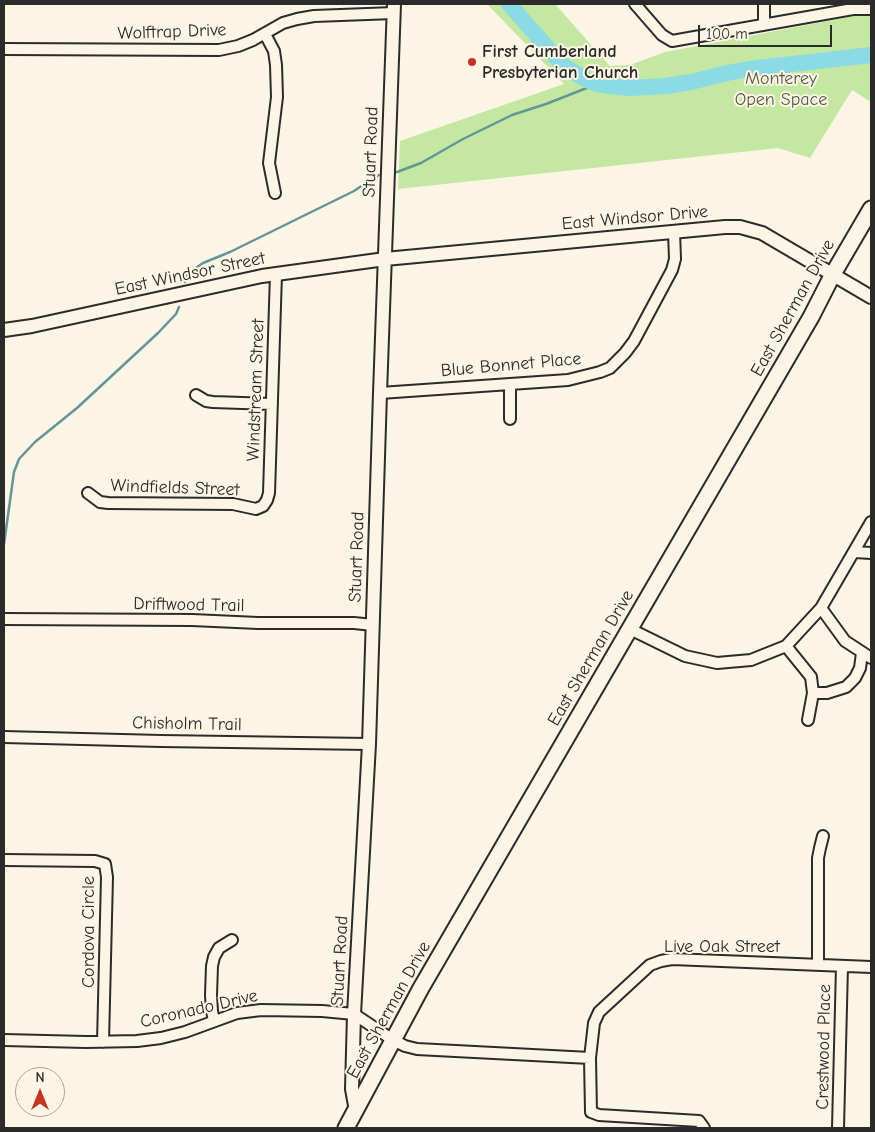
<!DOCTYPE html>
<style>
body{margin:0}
#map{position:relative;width:875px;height:1132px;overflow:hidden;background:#fcf5e5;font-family:"Comic Neue",sans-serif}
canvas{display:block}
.frame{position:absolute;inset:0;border:5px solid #2b2b2b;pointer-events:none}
.north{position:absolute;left:15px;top:1067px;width:50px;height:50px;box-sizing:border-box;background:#fcf5e5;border:1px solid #a8a49b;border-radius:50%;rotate:0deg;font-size:14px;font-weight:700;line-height:20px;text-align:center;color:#2b2b2b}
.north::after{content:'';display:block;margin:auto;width:18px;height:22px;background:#c8321e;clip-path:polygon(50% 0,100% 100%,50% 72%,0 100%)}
.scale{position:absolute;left:698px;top:25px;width:134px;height:22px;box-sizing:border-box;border:2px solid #2b2b2b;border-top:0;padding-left:6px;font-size:15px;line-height:18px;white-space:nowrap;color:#2b2b2b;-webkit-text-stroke:4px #fcf5e5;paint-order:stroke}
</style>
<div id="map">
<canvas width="875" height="1132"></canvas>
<div class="frame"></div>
<div class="north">N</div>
<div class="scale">100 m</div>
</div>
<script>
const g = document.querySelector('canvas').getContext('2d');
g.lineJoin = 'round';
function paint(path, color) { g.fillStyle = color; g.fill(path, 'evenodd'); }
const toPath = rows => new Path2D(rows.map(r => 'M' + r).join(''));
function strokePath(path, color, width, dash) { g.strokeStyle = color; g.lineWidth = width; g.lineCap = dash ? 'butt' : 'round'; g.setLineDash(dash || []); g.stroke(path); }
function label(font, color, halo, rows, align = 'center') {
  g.font = font + ' "Comic Neue",sans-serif'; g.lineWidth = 4; g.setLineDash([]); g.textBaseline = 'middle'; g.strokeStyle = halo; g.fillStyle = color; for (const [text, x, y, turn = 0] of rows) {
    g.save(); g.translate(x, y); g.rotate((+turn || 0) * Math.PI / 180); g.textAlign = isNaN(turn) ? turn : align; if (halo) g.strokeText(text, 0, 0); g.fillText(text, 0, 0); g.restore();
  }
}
paint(toPath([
 [487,4,555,4,610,66,630,65,665,52,854,16,871,16,871,102,852,90,810,158,778,148,398,189,400,141,564,84]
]), '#c4e8a1');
strokePath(toPath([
 [397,172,421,163,463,139,512,115,546,104,597,84],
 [185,282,187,275,190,272,203,263,230,252,354,191,375,177,379,175],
 [4,544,14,472,19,459,35,442,77,408,158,333,176,314,179,307]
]), '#649599', 2.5);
strokePath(toPath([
 [509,4,553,54,561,63,570,70,587,80,597,84,608,86,630,88,666,86,691,82,727,73,749,69,871,55]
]), '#8adbe3', 16);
const minor = toPath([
 [635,4,662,35,672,41,853,9,871,9],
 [764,25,764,4],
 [265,34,274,51,276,65,277,97,269,163,275,193],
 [4,49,219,50,238,46,253,40,283,23,297,19,314,16,394,13],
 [510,384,510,419],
 [380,393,568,380,600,372,610,368,625,353,634,341,672,270,675,259,674,232],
 [196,395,206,401,213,402,272,404],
 [88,493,100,502,108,503,233,504,256,509,263,506,267,500,269,493,276,274],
 [855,552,871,553],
 [821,608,845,641,871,658],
 [4,619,192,620,258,623,354,623,373,625],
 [630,629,685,656,717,663,751,660,786,646,821,608,871,522],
 [786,646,811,677,813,693,808,720],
 [813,693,827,693,846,687,855,678,860,668,862,653],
 [4,737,161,741,369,744],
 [4,860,95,861,105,864,107,877,103,1042],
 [818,965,818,858,820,848,823,836],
 [214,1021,212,1011,211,995,212,966,214,957,219,948,232,940],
 [4,1040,86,1042,137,1041,161,1038,185,1032,237,1013,261,1010,322,1011,354,1014,393,1040,405,1046,417,1049,590,1058],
 [704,1128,699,1121,599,1115,591,1112,590,1058,594,1023,599,1012,650,965,661,961,672,959,871,967],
 [838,1128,842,966]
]);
const tertiary = toPath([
 [4,330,32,326,262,276,385,259,725,227,740,227,762,233,871,297],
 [356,1111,352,1089,354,1014,369,744,380,393,394,4]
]);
const secondary = toPath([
 [346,1128,421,988,811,317,833,274,871,209]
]);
strokePath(minor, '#2b2b2b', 14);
strokePath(tertiary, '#2b2b2b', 16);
strokePath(secondary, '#2b2b2b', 19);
strokePath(minor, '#fcf5e5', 10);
strokePath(tertiary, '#fcf5e5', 12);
strokePath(secondary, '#fcf5e5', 15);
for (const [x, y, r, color] of [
 [472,62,5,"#c8321e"]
]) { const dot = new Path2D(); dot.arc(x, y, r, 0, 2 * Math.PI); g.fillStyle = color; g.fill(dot); strokePath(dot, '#fcf5e5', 2); }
label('18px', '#2b2b2b', '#fcf5e5', [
 ["Wolftrap Drive",172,32,-2],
 ["Stuart Road",371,152,-88],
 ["East Windsor Drive",635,218,-5],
 ["East Windsor Street",190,274,-12],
 ["East Sherman Drive",793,308,-61],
 ["Blue Bonnet Place",511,365,-5],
 ["Windstream Street",256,390,-88],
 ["Windfields Street",175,488,2],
 ["Stuart Road",357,557,-88],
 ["Driftwood Trail",189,605,1],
 ["East Sherman Drive",591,658,-60],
 ["Chisholm Trail",187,724,1],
 ["Cordova Circle",89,932,-90],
 ["Live Oak Street",722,947],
 ["Stuart Road",340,961,-87],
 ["Coronado Drive",199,1009,-13],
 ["East Sherman Drive",389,1010,-61],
 ["Crestwood Place",824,1047,-89]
]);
label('bold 18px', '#2b2b2b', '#fcf5e5', [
 ["First Cumberland",482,52],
 ["Presbyterian Church",482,73]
], 'left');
label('18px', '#515a48', '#fcf5e5', [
 ["Monterey",781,79],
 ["Open Space",781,100]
]);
</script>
